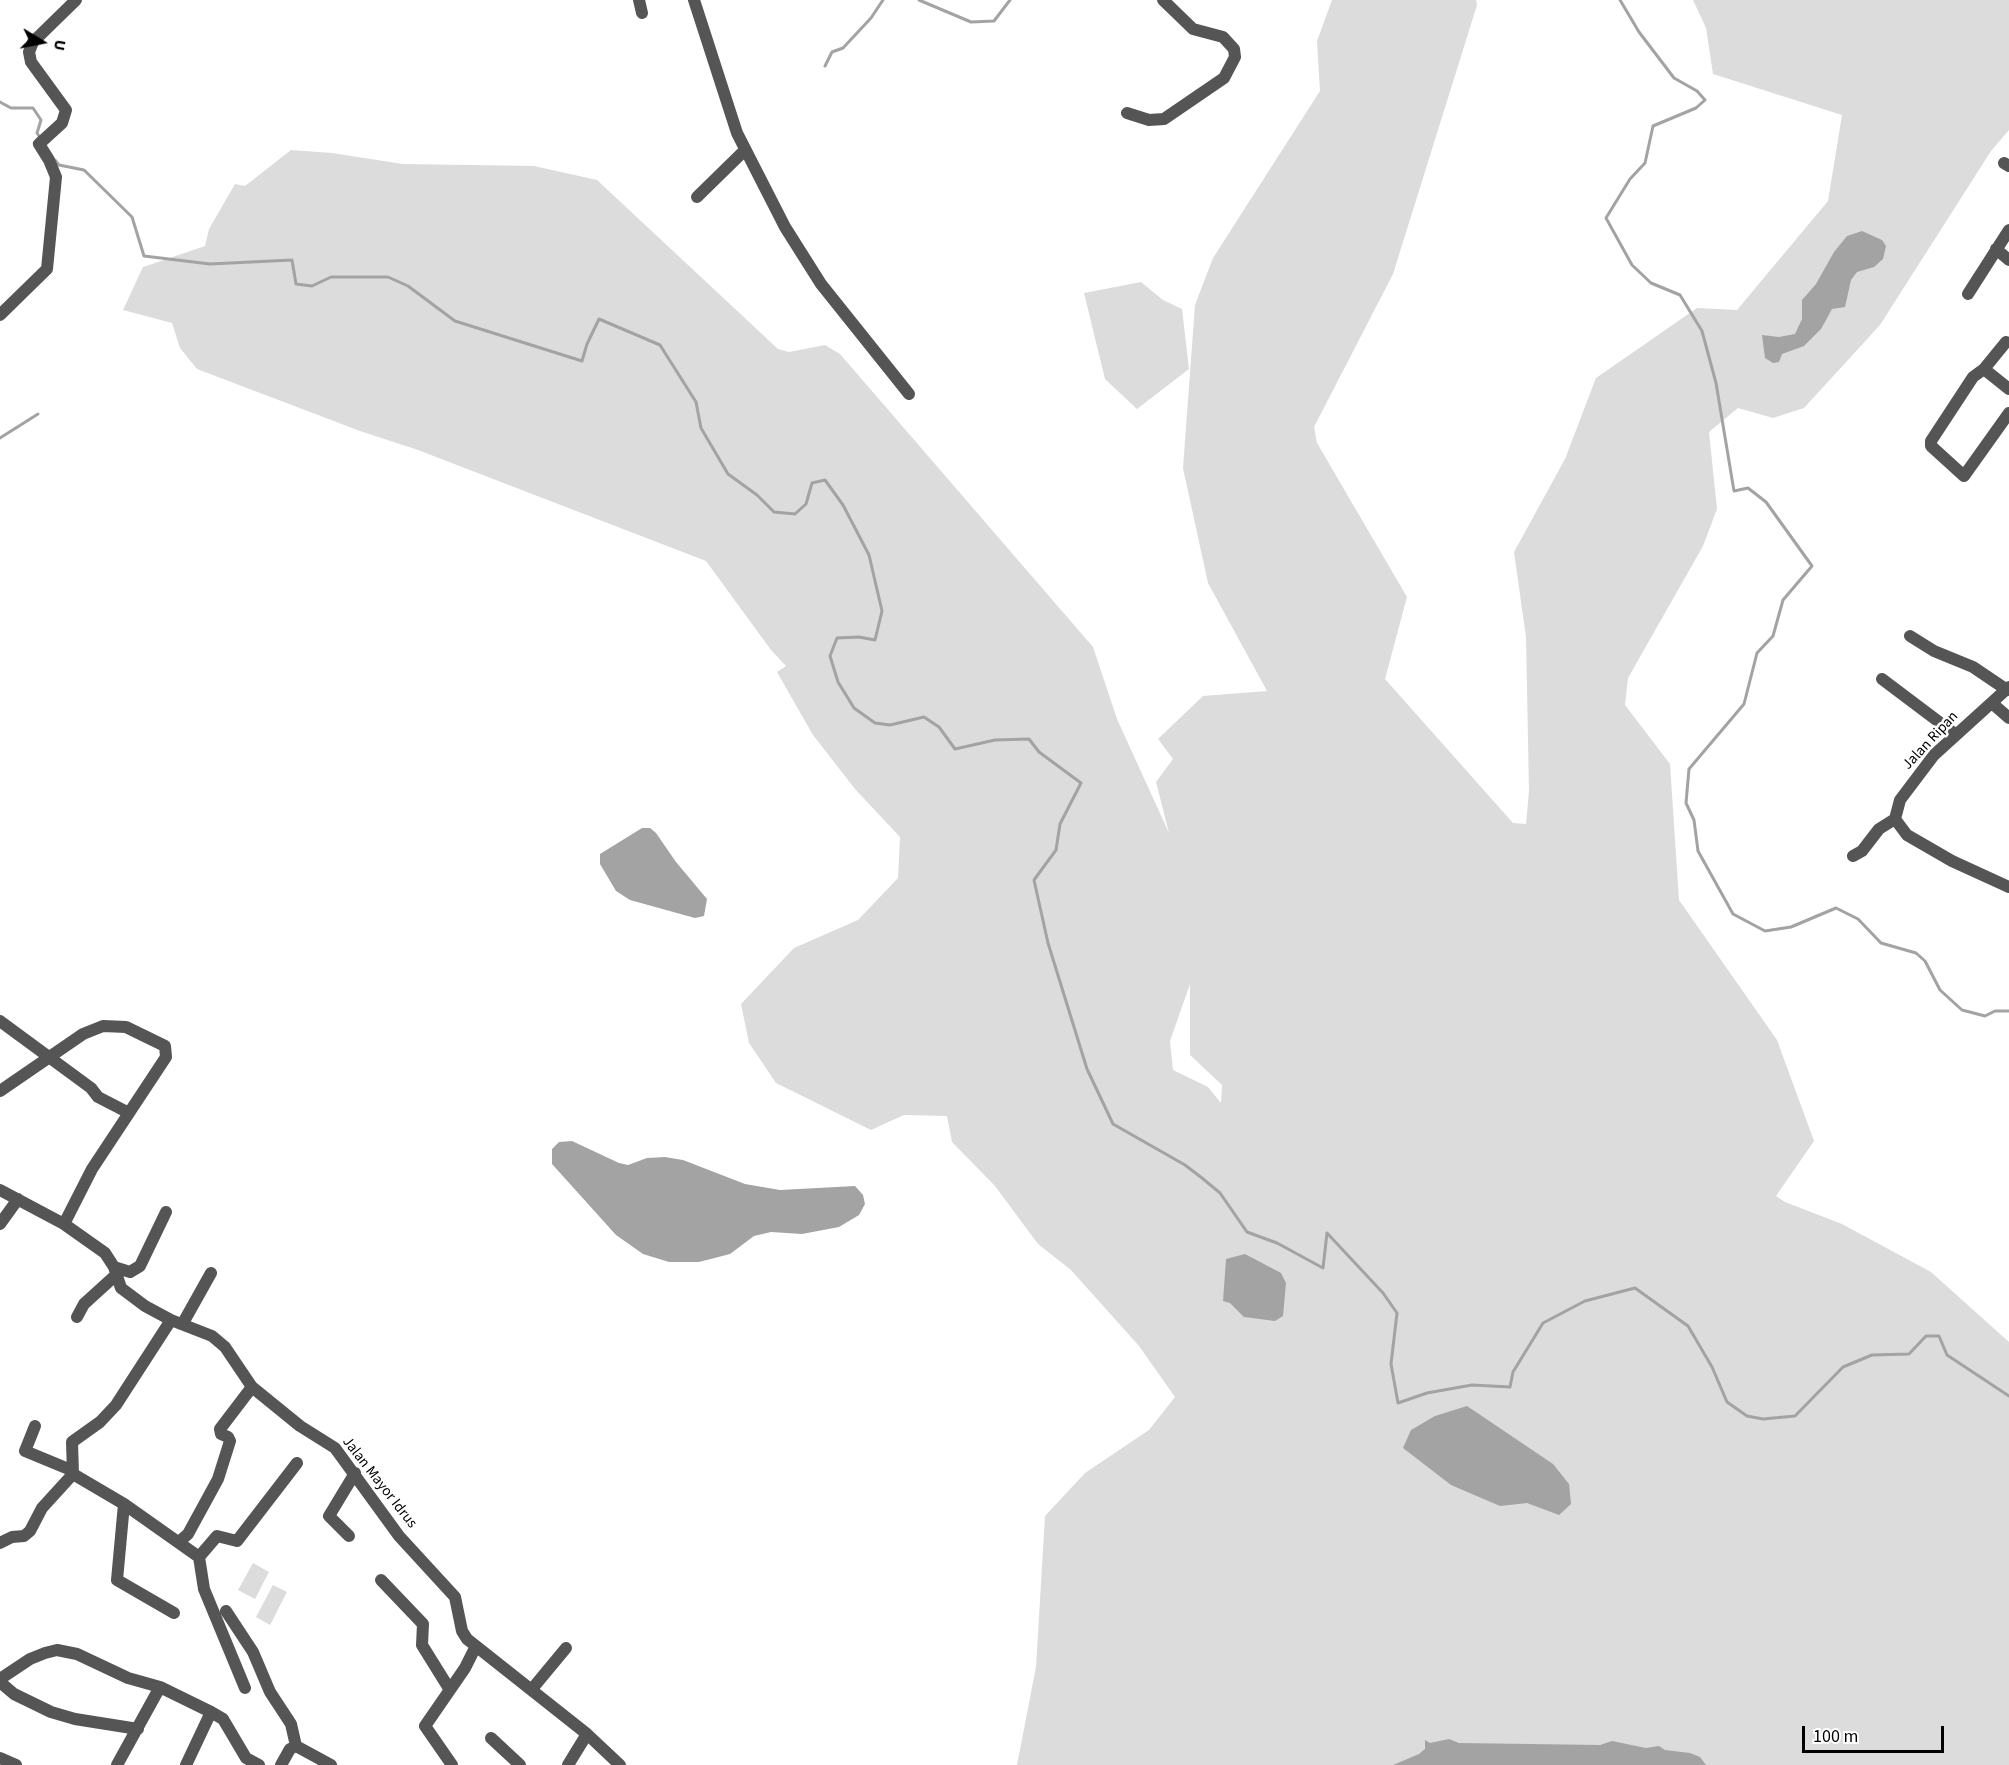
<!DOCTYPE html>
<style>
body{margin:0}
#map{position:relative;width:2009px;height:1765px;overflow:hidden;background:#fff;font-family:"Source Sans 3",sans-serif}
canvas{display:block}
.north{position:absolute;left:12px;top:12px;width:60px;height:60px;-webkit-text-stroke:4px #fff;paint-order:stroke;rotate:100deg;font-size:16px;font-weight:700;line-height:24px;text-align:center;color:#000}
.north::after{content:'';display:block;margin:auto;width:21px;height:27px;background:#000;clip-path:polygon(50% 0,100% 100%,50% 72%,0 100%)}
.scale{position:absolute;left:1802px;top:1726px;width:142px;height:27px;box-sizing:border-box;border:3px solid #000;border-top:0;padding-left:8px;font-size:18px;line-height:21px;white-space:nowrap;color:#000;-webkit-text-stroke:4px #fff;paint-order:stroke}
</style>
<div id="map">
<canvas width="2009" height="1765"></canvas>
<div class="north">U</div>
<div class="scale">100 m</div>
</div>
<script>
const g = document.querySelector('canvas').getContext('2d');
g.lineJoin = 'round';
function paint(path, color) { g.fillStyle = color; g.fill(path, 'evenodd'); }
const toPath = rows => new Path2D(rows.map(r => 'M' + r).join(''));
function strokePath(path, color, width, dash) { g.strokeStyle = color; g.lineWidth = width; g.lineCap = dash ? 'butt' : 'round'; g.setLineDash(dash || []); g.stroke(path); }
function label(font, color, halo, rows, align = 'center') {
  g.font = font + ' "Source Sans 3",sans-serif'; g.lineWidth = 5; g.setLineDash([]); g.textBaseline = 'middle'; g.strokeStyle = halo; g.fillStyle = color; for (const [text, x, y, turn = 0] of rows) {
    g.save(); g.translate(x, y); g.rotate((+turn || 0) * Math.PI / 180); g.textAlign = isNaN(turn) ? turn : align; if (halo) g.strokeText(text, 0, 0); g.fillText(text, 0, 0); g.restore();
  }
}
paint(toPath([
 [1332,0,1476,0,1477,5,1393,274,1314,427,1317,443,1407,597,1385,679,1513,823,1526,824,1529,791,1526,637,1514,552,1565,459,1596,378,1697,308,1737,310,1828,201,1842,115,1713,74,1706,28,1693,0,2009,0,2009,130,1991,151,1880,325,1804,408,1773,418,1738,408,1709,432,1717,509,1703,546,1628,678,1625,705,1670,764,1679,900,1777,1040,1814,1141,1776,1196,1785,1202,1842,1224,1931,1272,2009,1342,2009,1765,1017,1765,1036,1667,1045,1516,1085,1473,1149,1430,1175,1397,1139,1346,1071,1270,1038,1244,995,1186,952,1142,947,1116,904,1115,871,1130,776,1083,749,1043,741,1004,794,948,858,920,898,878,900,837,855,789,813,735,777,672,786,666,771,650,706,561,418,450,360,431,197,369,180,348,172,323,123,310,143,267,205,246,209,229,235,184,245,186,291,150,332,153,403,164,534,166,597,180,778,349,789,352,825,345,840,354,1093,647,1117,719,1169,833,1156,782,1173,759,1158,739,1203,696,1267,691,1208,583,1183,468,1195,305,1213,258,1320,91,1317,41],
 [1190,984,1190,1055,1222,1085,1221,1103,1208,1087,1173,1070,1170,1041],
 [1141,282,1163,300,1182,309,1189,369,1137,409,1105,379,1084,293],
 [253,1563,269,1572,255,1599,238,1590],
 [273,1585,287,1592,270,1625,256,1617]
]), '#dcdcdc');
paint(toPath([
 [1862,231,1882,240,1886,246,1883,259,1874,267,1857,272,1851,280,1845,307,1832,309,1821,329,1804,346,1782,354,1779,362,1773,363,1765,358,1762,335,1779,337,1795,334,1802,319,1802,300,1816,284,1834,252,1847,236],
 [642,828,650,828,656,833,676,862,707,899,704,916,695,918,630,900,616,891,600,864,600,854],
 [572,1141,619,1163,628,1165,647,1158,665,1157,683,1160,745,1184,780,1190,855,1186,863,1195,865,1204,859,1215,839,1227,802,1234,771,1232,754,1236,730,1254,699,1262,669,1262,643,1254,616,1235,552,1164,552,1149,559,1142],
 [1245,1254,1281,1273,1286,1283,1283,1316,1275,1321,1244,1317,1230,1303,1223,1301,1226,1259],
 [1467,1406,1553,1464,1569,1484,1571,1504,1559,1515,1527,1503,1500,1506,1451,1485,1403,1448,1411,1430,1435,1416],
 [1449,1739,1459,1743,1600,1745,1612,1741,1646,1748,1659,1746,1665,1750,1690,1753,1700,1757,1706,1765,1393,1765,1419,1754,1425,1749,1425,1740,1430,1743]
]), '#a3a3a3');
strokePath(toPath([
 [919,0,971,22,994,21,1010,0],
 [1620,0,1639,32,1674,78,1697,91,1705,100,1696,108,1653,126,1645,163,1630,179,1606,218,1632,265,1651,283,1680,295,1702,331,1716,383,1734,491,1748,488,1766,502,1812,566,1783,600,1773,636,1757,653,1744,704,1689,769,1686,803,1694,820,1698,851,1733,914,1765,931,1791,927,1836,908,1858,919,1881,943,1916,953,1925,961,1940,990,1962,1010,1985,1016,1995,1011,2009,1011],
 [825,66,832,52,843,48,871,18,883,0],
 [0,102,11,108,33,108,41,120,37,133,41,139],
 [55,160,59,165,84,170,132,217,144,256,210,264,292,260,296,284,312,286,331,277,388,277,408,286,455,321,582,361,587,344,599,319,660,345,696,402,701,428,728,474,757,495,774,512,795,514,806,504,812,483,825,480,843,505,869,555,882,611,875,640,859,637,837,638,830,656,838,682,854,708,875,723,890,725,924,717,939,727,955,749,995,740,1029,739,1039,752,1081,783,1060,824,1056,850,1034,880,1048,943,1087,1069,1113,1124,1185,1165,1202,1178,1220,1193,1247,1232,1277,1243,1323,1268,1327,1233,1383,1293,1397,1313,1391,1364,1398,1403,1427,1393,1472,1385,1510,1387,1513,1372,1543,1323,1585,1301,1635,1288,1688,1326,1712,1367,1727,1402,1747,1416,1763,1419,1795,1416,1843,1367,1872,1355,1909,1354,1926,1336,1939,1336,1947,1355,2009,1396],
 [0,438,38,414]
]), '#a3a3a3', 3);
strokePath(toPath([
 [639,0,642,13],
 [694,0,737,133,785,227,821,284,909,394],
 [1127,113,1149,120,1164,119,1224,78,1235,57,1234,49,1223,37,1193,29,1163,0],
 [2004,163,2009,166],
 [697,197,745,150],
 [1996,249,2009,260],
 [1968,294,2009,230],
 [0,315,47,269,56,177,49,160,39,144,62,123,66,110,31,62,29,52,33,42,76,0],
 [2006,342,1984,369,2009,389],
 [1984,369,1973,377,1931,441,1931,446,1964,476,2009,413],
 [1910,636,1934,651,1973,667,2007,690],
 [1882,679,1955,734],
 [2009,687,1934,755,1900,800,1895,819,1907,835,1952,861,2009,887],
 [1993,704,2009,718],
 [1853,856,1862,851,1879,829,1895,819],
 [0,1021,91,1088,98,1097,129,1113],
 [0,1091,83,1034,103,1026,126,1027,165,1046,166,1057,92,1169,64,1224],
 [0,1190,64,1224,105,1253,114,1267,121,1288,145,1306,171,1320,212,1336,225,1347,252,1387,300,1426,335,1448,399,1536,455,1597,462,1631,467,1639,587,1734,620,1765],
 [0,1224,18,1199],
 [114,1267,130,1272,140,1266,166,1212],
 [77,1317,84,1304,117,1274],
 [183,1323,211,1273],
 [35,1426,25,1451,71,1470],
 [73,1474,124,1504,199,1557,204,1589,245,1688],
 [124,1504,117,1580,174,1613],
 [349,1536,329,1516,355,1473],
 [180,1541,188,1534,218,1479,230,1441,228,1437,221,1434,220,1429,252,1387],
 [0,1543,12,1537,24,1536,30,1531,42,1508,73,1474,72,1442,100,1422,116,1405,171,1320],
 [199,1557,217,1536,237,1541,297,1463],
 [381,1580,423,1624,422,1645,450,1690],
 [226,1611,253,1652,270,1692,291,1724,296,1746],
 [0,1679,30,1659,45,1653,57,1650,77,1654,128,1678,160,1687,211,1712,223,1719,246,1758,259,1765],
 [0,1682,14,1694,51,1712,75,1719,138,1729],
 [532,1689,566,1648],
 [491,1738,520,1765],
 [0,1758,16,1765],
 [117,1765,160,1687],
 [186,1765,211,1712],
 [281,1765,290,1749,296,1746,331,1765],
 [452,1765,425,1726,465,1668,475,1648],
 [568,1765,587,1734]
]), '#555', 12);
label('15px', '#000', '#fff', [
 ["Jalan Ripan",1931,741,-47],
 ["Jalan Mayor Idrus",379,1483,52]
]);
</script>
